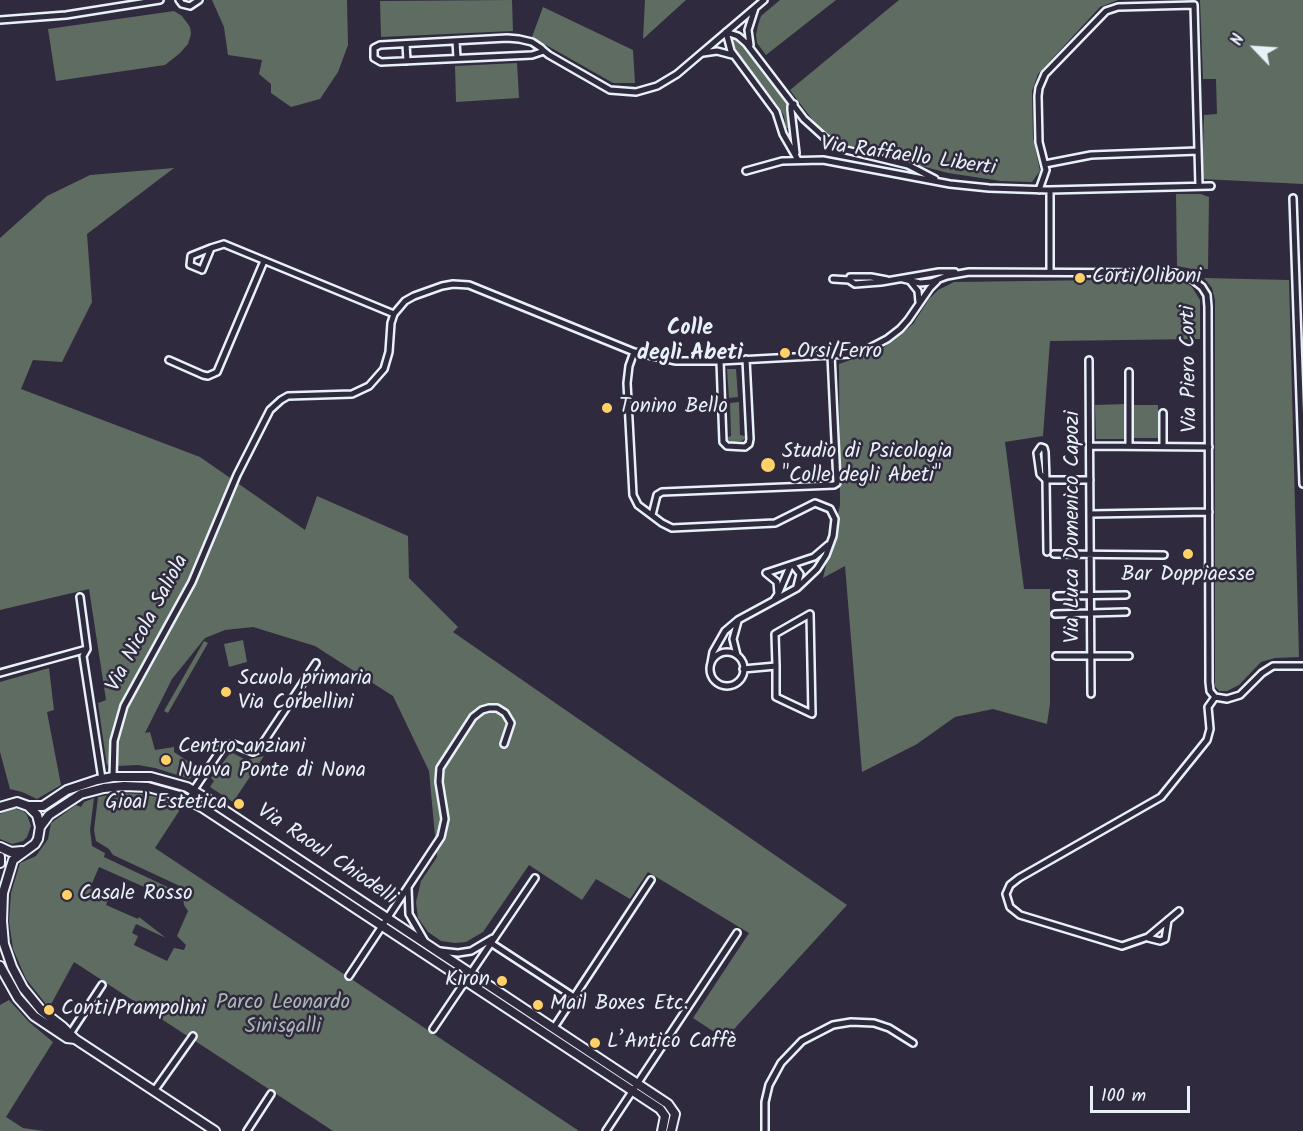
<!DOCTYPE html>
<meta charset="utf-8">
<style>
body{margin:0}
#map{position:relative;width:1303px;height:1131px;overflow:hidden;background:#2f2a3d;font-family:Kalam,sans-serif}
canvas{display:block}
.north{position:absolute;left:1225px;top:18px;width:60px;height:60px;-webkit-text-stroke:4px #2f2a3d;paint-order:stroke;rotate:295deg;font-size:16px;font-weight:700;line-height:24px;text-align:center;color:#e8f1f8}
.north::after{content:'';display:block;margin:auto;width:21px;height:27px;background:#e8f1f8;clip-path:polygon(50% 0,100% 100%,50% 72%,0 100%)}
.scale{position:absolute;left:1090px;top:1086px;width:100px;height:27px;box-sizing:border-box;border:3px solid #e8f1f8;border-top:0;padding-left:8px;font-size:18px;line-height:21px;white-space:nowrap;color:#e8f1f8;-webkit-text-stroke:4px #2f2a3d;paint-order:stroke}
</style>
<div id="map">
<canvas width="1303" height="1131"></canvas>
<div class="north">N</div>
<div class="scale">100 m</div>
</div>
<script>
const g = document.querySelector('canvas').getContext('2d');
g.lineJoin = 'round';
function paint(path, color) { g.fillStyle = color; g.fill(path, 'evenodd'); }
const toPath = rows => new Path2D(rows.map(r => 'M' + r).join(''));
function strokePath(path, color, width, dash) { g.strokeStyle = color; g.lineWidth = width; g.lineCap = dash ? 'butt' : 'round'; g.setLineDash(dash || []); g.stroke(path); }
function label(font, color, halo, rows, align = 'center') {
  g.font = font + ' Kalam,sans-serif'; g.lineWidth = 5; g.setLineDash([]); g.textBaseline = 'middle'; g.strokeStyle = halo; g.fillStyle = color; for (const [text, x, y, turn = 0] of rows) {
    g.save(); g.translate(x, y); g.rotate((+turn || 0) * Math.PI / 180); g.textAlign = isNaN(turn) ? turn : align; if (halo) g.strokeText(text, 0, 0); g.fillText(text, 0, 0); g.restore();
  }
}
paint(toPath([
 [212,0,347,0,348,45,338,72,320,99,291,107,271,93,271,84,259,74,262,60,228,55,224,27],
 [512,0,513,31,381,37,380,1],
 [645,0,686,0,643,39],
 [780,0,836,0,766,55,757,43,756,35,758,25,761,16],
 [899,0,1118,0,1100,7,1038,74,1032,91,1033,137,1040,171,1032,182,1001,181,948,173,843,145,824,134,817,126,790,90],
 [1200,0,1303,0,1303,184,1202,179,1204,115,1217,114,1216,79,1203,79],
 [543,7,633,50,635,83,613,83,532,37],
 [174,11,182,16,190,27,191,34,188,44,180,53,165,65,56,81,48,29],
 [733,38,742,41,788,102,791,123,789,128,786,128,784,116,778,106,739,55,735,48],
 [517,63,519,98,456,102,455,66],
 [174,168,87,234,92,302,62,362,33,360,21,389,200,457,305,530,317,496,408,536,409,578,458,627,453,632,847,905,725,1039,693,1018,749,933,648,872,630,899,596,879,582,900,529,865,483,932,466,942,455,943,441,941,428,932,418,918,416,902,421,881,437,857,429,771,393,696,315,646,253,627,225,630,205,638,172,679,145,733,150,732,155,750,174,747,174,752,198,768,190,779,155,768,138,765,116,766,117,749,107,766,98,703,106,700,89,589,0,610,0,238,47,196,90,175],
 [1176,194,1201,194,1209,197,1208,269,1192,269,1177,266],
 [1204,278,1289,280,1299,657,1275,658,1261,662,1239,685,1227,691,1219,691,1215,686,1215,300,1212,288],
 [1173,279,1182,280,1192,287,1200,300,1200,339,1050,341,1043,436,1005,442,1024,589,1050,589,1050,704,1047,724,993,709,955,717,917,744,862,772,845,566,823,578,840,505,839,364,882,349,913,324,929,299,938,290,954,282],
 [727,369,736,369,738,397,729,398],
 [739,402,740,435,745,436,745,438,742,441,731,442,726,438,731,436,730,403],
 [1126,404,1127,439,1096,439,1095,405],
 [1132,405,1158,405,1158,438,1132,438],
 [243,640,247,662,229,667,224,644],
 [204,641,208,643,168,713,164,711],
 [49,668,54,710,47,712,61,785,37,799,22,792,10,789,0,752,0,682],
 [231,752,246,760,264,756,233,802,210,787,214,781,211,778],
 [120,793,141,794,167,799,183,805,155,848,579,1131,333,1131,74,962,49,1008,26,979,13,949,9,921,11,893,20,863,36,856,48,839,51,823,76,805,81,807,84,802,94,798,90,830,92,846,105,853,104,857,176,891,178,895,178,899,169,898,99,867,90,888,109,897,106,905,138,919,139,917,166,938,136,924,132,933,138,936,134,945,167,961,174,948,184,950,186,945,177,936,188,911,184,905,182,887,113,855,109,849,96,841,94,830,98,797],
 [12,808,23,811,27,815,31,826,27,837,23,841,12,844,0,839,0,814],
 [9,1000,29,1022,53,1042,6,1117,23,1128,44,1131,0,1131,0,1005]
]), '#5f6c61');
const street = toPath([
 [179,0,182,4,190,6,199,0],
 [0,20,66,15,160,0],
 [456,41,457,58],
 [406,44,407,61],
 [750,45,748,30,755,8],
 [544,51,532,55,381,62,374,58,374,48,380,45,507,38,519,39,532,42,541,48,544,51,549,55,610,90,636,92,657,86,677,74,764,0],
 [703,53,717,51,732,55],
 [794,104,791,106,791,110,796,153],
 [798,160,783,134,776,112,731,51,726,32,738,36,746,43,804,119,825,138,846,150,908,165,935,179],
 [1045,164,1091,155,1198,151],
 [746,171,782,161,823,160,950,184,989,188,1050,190,1211,186],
 [1039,190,1046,170,1039,142,1038,96,1039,88,1045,74,1106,11,1118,7,1194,5,1199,186],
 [1050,190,1050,272],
 [1293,198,1303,484],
 [211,248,202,270,190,265,191,256,211,248,224,244,394,314],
 [833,279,849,280,850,277,871,277,887,280],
 [903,279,920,283,931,282,947,276,969,272,1174,273,1188,276,1202,287,1207,295,1208,307,1209,682,1210,691,1215,697],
 [849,280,855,284,881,282,939,272,955,272],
 [910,281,918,291,919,302],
 [634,352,629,366,627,383,633,495,638,505,662,523,672,528,775,523,815,503,830,509,835,519,833,536,826,555,817,569,797,588,738,620,725,631,713,652,711,663],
 [169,360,203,375,208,376,217,372,264,261],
 [1089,360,1091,694],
 [720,361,723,442,727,446,745,447,749,444,750,439,746,359],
 [1163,413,1163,446],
 [1090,446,1209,447],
 [1129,446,1129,372],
 [1046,480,1040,474,1037,453,1041,447,1044,448,1045,452,1046,480,1047,552],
 [1046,480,1090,480],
 [1091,514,1209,512],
 [652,515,657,495,662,492,834,485,837,483,831,355],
 [1054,554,1164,555],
 [793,565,800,574,797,586],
 [766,573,814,557,828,545],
 [766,573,777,582,778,594,774,600],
 [779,592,790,566],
 [1057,596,1126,595],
 [80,597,87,649],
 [1055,614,1126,612],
 '710 669a17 17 0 1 1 34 0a17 17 0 1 1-34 0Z',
 [737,655,733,639,738,621],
 [1056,656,1129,656],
 [743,669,776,666,775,634,810,614,812,714,776,697,776,666],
 [0,673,87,649,83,656,102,779],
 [1215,697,1227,699,1240,695,1262,673,1273,666,1303,666],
 [113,777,114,741,124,706,192,582,237,475,270,410,281,400,288,396,352,394,369,386,384,369,389,352,391,323,394,314,405,301,414,296,442,286,453,284,469,285,634,352,676,361,720,361,850,354,866,350,887,339,900,329,908,320,930,288,937,281],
 [189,800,195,788,224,745,233,744,253,752,259,749,316,663],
 [408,888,409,914,424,940],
 [1179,911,1148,937,1122,946,1020,915,1010,907,1006,894,1010,885,1019,878,1161,797,1207,740,1210,729,1208,707,1215,697],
 [1148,938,1160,941,1165,939,1168,920],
 [491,943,574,997],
 [440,951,458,953,471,951,493,938],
 [349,976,441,837,445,819,439,782,440,768,473,717,482,710,489,708,497,708,505,713,511,723,504,744],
 [433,1029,535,878],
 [553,1029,651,880],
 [68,1037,102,985],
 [154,1091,193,1036],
 [247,1131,271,1094],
 [606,1131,737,933],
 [765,1131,765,1102,769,1085,781,1063,802,1041,833,1025,851,1022,874,1023,889,1028,913,1043]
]);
const secondary = toPath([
 [28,806,43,806,67,790,97,780,113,777,151,777,187,787,209,800,668,1104,675,1114,671,1131],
 [0,807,17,802,28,806,37,815,40,827,38,839,35,844,13,860,3,893,2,921,4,944,12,967,23,988,41,1010,63,1027,75,1039,215,1131],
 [40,827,49,815,81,794,104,788,124,786,148,787,180,796,203,808,660,1109,665,1116,662,1131],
 [0,847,11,852,22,851],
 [0,857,0,863],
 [0,966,18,998,34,1016,67,1038,75,1039]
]);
strokePath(street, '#e8f1f8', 10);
strokePath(secondary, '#e8f1f8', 12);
strokePath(street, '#2f2a3d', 5);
strokePath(secondary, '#2f2a3d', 8);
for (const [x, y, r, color] of [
 [1080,278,6,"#ffd166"],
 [785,353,6,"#ffd166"],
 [607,408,6,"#ffd166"],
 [768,465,8,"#ffd166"],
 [1188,554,6,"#ffd166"],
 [226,692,6,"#ffd166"],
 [166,760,6,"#ffd166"],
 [239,804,6,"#ffd166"],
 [67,895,6,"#ffd166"],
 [502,981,6,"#ffd166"],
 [538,1005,6,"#ffd166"],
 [49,1010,6,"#ffd166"],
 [595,1043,6,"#ffd166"]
]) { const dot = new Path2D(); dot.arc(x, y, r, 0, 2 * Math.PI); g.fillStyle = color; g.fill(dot); strokePath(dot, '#2f2a3d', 2); }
label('21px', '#e8f1f8', '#2f2a3d', [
 ["Via Raffaello Liberti",908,158,8],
 ["Via Piero Corti",1191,369,-91],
 ["Via Luca Domenico Capozi",1074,527,-90],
 ["Via Nicola Saliola",149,624,-62],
 ["Via Raoul Chiodelli",326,856,34]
]);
label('21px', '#e8f1f8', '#2f2a3d', [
 ["Corti/Oliboni",1092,278],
 ["Orsi/Ferro",797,353],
 ["Tonino Bello",619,408],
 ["Studio di Psicologia",782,453],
 ["\"Colle degli Abeti\"",782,477],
 ["Bar Doppiaesse",1188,576,"center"],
 ["Scuola primaria",238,680],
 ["Via Corbellini",238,704],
 ["Centro anziani",178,748],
 ["Nuova Ponte di Nona",178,772],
 ["Gioal Estetica",227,804,"right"],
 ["Casale Rosso",79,895],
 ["Kìron",490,981,"right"],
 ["Mail Boxes Etc.",550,1005],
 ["Conti/Prampolini",61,1010],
 ["L’Antico Caffè",607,1043]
], 'left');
label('21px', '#aab5b4', '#2f2a3d', [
 ["Parco Leonardo",283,1004],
 ["Sinisgalli",283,1028]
]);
label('bold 22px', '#e8f1f8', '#2f2a3d', [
 ["Colle",690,330],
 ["degli Abeti",690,355]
]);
</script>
